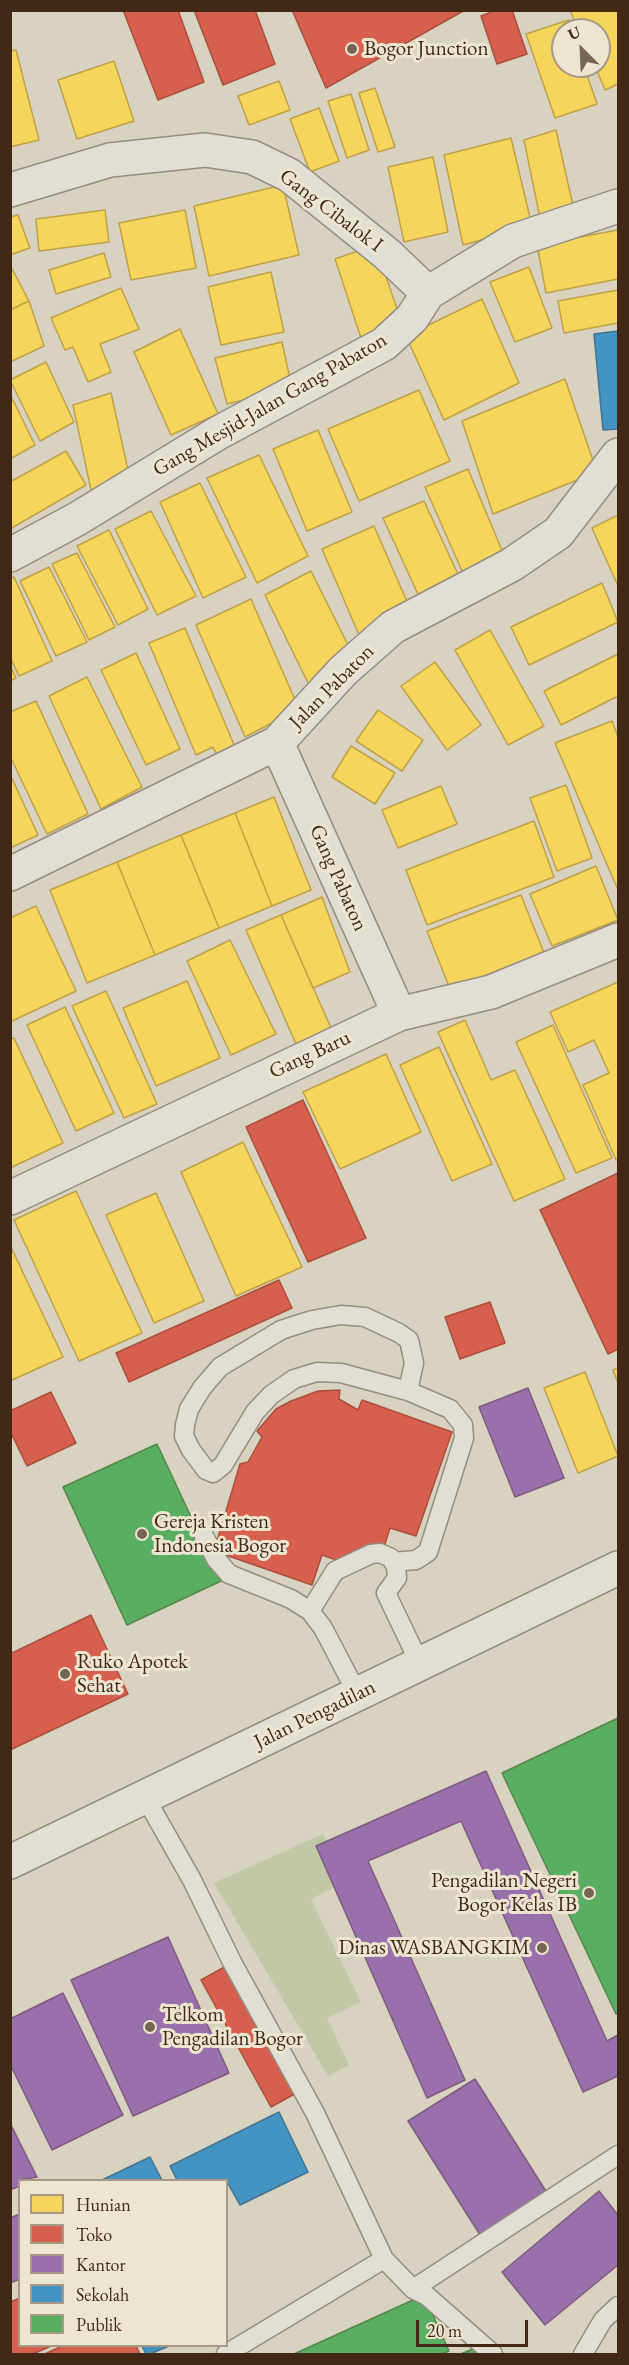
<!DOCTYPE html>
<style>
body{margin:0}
#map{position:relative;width:629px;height:2365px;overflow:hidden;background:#d8d2c0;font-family:"EB Garamond",serif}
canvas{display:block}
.frame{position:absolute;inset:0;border:12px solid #432816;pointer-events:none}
.legend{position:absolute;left:18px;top:2179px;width:210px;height:168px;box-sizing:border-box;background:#ece5d0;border:2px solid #a89986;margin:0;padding:8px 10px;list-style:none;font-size:18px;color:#432816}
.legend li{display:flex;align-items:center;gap:12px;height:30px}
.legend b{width:30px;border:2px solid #a89986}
.north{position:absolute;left:551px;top:18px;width:60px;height:60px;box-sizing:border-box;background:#ece5d0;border:2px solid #a89986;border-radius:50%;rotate:336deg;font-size:16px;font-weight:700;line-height:24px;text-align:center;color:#432816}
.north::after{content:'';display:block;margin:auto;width:21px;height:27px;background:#776452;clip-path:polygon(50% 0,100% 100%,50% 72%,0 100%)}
.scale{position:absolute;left:416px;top:2320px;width:112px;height:27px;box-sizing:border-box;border:3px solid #432816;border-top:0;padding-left:8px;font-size:18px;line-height:21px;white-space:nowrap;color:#432816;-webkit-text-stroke:4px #ece5d0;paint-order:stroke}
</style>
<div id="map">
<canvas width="629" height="2365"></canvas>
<div class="frame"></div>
<ul class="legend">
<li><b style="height:16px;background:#f6d55c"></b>Hunian</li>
<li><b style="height:16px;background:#d6604d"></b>Toko</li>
<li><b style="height:16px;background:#9970ab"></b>Kantor</li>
<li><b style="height:16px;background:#4393c3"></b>Sekolah</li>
<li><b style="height:16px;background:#5aae61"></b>Publik</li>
</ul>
<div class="north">U</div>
<div class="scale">20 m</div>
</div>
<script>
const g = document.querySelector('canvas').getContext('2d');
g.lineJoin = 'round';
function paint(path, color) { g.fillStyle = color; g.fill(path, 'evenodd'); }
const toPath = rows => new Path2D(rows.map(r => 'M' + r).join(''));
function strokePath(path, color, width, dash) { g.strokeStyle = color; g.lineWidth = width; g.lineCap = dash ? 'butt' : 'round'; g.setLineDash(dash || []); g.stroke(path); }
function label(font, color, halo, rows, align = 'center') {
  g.font = font + ' "EB Garamond",serif'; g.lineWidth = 6; g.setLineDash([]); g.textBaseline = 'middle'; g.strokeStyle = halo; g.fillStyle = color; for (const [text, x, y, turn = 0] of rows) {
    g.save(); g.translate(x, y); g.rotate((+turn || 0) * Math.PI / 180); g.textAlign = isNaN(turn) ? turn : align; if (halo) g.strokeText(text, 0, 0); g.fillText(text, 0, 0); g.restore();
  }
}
paint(toPath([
 [323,1834,345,1882,311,1899,361,2002,327,2018,349,2065,328,2076,214,1883]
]), '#c1c8a6');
const homes = toPath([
 [570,10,618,10,618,84,605,90,595,66,599,66,599,30,578,30,570,10],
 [569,20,572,30,563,30,563,66,584,66,597,104,555,118,526,34,569,20],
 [16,50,39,140,10,147,10,51,16,50],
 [114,61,134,121,77,139,58,80,114,61],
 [279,81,290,110,249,125,238,96,279,81],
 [375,88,395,147,378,152,359,93,375,88],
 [351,94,369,150,347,158,328,101,351,94],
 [319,108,339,161,310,172,290,119,319,108],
 [556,130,574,210,540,218,524,140,556,130],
 [511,138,532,226,463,245,444,155,511,138],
 [433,157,448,232,404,242,388,167,433,157],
 [283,185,299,255,209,276,194,206,283,185],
 [105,210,109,242,39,251,36,219,105,210],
 [185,210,196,268,131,280,119,223,185,210],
 [18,215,30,248,10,255,10,217,18,215],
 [618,230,618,279,546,293,537,245,618,230],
 [375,245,403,326,362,341,335,259,375,245],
 [104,253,111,277,56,294,49,270,104,253],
 [10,265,29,301,10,310,10,265],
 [529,267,552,328,515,342,490,282,529,267],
 [271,272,284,332,221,345,208,287,271,272],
 [121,288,139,329,100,344,111,372,88,382,73,347,65,350,51,318,121,288],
 [618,290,618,323,564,333,558,301,618,290],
 [482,299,519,383,444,420,406,336,482,299],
 [29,301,44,346,10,362,10,310,29,301],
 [180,329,218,414,171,435,134,352,180,329],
 [282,342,292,388,227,404,215,358,282,342],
 [46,362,74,422,40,441,10,380,46,362],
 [565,379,597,472,493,514,462,421,565,379],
 [419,390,450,461,359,501,328,429,419,390],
 [111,393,130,479,91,490,73,405,111,393],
 [10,394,35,445,10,459,10,394],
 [318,430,352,512,307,531,273,449,318,430],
 [66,451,86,485,10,529,10,482,66,451],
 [259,455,308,556,257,583,207,478,259,455],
 [468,469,506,560,465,578,425,487,468,469],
 [200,483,246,577,203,598,160,502,200,483],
 [424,501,463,585,422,603,383,518,424,501],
 [151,511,196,596,157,615,115,529,151,511],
 [618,515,618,586,592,528,618,515],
 [374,526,412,613,360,637,322,549,374,526],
 [109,530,148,609,118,625,77,546,109,530],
 [77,553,115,627,89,640,52,564,77,553],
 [49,567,87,642,56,656,20,581,49,567],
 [311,571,355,659,309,685,265,595,311,571],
 [14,577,52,661,19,676,10,657,10,579,14,577],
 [602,583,618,622,529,665,511,627,602,583],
 [251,599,299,709,245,737,196,625,251,599],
 [185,628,237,752,219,759,213,747,196,755,149,643,185,628],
 [490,630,544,726,508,745,455,650,490,630],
 [136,653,180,749,146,765,101,670,136,653],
 [618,654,618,696,561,725,544,691,618,654],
 [435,662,481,725,447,750,401,686,435,662],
 [10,665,16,678,10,681,10,665],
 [87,677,142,787,101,809,49,696,87,677],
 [36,701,88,814,47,834,10,756,10,712,36,701],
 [378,710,423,740,402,771,356,741,378,710],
 [612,721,618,737,618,890,555,743,612,721],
 [351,746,395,773,375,804,332,777,351,746],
 [10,774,38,835,10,848,10,774],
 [566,785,592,858,557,871,530,798,566,785],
 [441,786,457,824,398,848,382,810,441,786],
 [274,797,311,890,272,906,235,813,274,797],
 [235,813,272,906,219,928,181,835,235,813],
 [534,821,554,877,427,925,406,870,534,821],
 [181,835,219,928,155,955,117,862,181,835],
 [117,862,155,955,87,983,50,890,117,862],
 [596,866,618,920,552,946,530,894,596,866],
 [521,895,544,953,450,989,427,931,521,895],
 [322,897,350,972,313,988,281,915,322,897],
 [36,906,76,991,10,1022,10,918,36,906],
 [281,915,331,1028,296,1044,246,930,281,915],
 [230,940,276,1034,231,1055,187,961,230,940],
 [187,981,220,1058,156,1086,123,1008,187,981],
 [618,982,618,1159,616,1160,583,1085,609,1073,594,1040,568,1052,550,1012,618,982],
 [106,991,157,1104,124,1118,72,1006,106,991],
 [65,1007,114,1113,76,1131,27,1025,65,1007],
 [465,1020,491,1080,515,1070,565,1179,514,1201,438,1032,465,1020],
 [553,1025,612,1158,576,1173,516,1042,553,1025],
 [14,1038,63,1143,10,1168,10,1039,14,1038],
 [439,1047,492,1164,452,1181,400,1065,439,1047],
 [386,1054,421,1132,340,1169,303,1092,386,1054],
 [243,1142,302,1267,236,1296,181,1172,243,1142],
 [76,1191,142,1333,79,1361,14,1220,76,1191],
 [156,1193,204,1301,154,1323,106,1215,156,1193],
 [10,1245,63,1357,10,1381,10,1245],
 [618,1368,618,1383,613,1370,618,1368],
 [585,1372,618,1456,578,1473,544,1388,585,1372]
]);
paint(homes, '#f6d55c');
strokePath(homes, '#c0a147', 1.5);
const shops = toPath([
 [123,10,178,10,204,82,158,100,123,10],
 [194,10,255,10,275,64,223,85,194,10],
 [292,10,465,10,326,88,292,10],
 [497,10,512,10,527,54,497,64,481,16,497,10],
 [303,1100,366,1238,308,1262,246,1127,303,1100],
 [618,1173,618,1349,608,1354,540,1210,618,1173],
 [279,1280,292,1308,129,1382,116,1353,279,1280],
 [490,1302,505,1343,460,1359,445,1317,490,1302],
 [340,1390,339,1399,358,1410,362,1400,452,1432,416,1536,390,1528,385,1544,342,1562,322,1555,312,1585,214,1551,240,1464,248,1462,262,1437,257,1431,276,1409,291,1401,318,1391,340,1390],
 [51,1392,76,1443,27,1466,10,1431,10,1411,51,1392],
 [91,1615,128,1694,10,1750,10,1654,91,1615],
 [228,1965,298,2092,271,2107,201,1980,228,1965],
 [20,2298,20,2346,51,2346,33,2354,10,2354,10,2302,20,2298],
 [62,2346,136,2346,140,2354,45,2354,62,2346]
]);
paint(shops, '#d6604d');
strokePath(shops, '#aa4f3c', 1.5);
const offices = toPath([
 [528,1388,564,1478,515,1497,479,1407,528,1388],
 [486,1771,607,2041,618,2035,618,2076,583,2092,461,1821,368,1861,465,2080,427,2098,316,1846,486,1771],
 [168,1937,229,2073,133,2116,71,1980,168,1937],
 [63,1993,123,2115,52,2150,10,2064,10,2019,63,1993],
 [475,2079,549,2196,482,2238,408,2121,475,2079],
 [10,2123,37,2177,20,2180,20,2186,10,2190,10,2123],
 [599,2191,618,2215,618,2265,545,2325,502,2272,599,2191],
 [20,2214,20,2279,10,2283,10,2218,20,2214]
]);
paint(offices, '#9970ab');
strokePath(offices, '#7f5a7e', 1.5);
const schools = toPath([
 [618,331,618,429,603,430,594,334,618,331],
 [279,2112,308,2172,240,2205,226,2180,177,2180,170,2166,279,2112],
 [150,2157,162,2180,102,2180,150,2157],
 [142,2346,169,2346,150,2354,146,2354,142,2346]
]);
paint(schools, '#4393c3');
strokePath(schools, '#43738f', 1.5);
const public = toPath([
 [157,1444,221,1581,127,1625,63,1487,157,1444],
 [618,1718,618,2013,616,2014,502,1773,618,1718],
 [424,2295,449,2351,441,2354,294,2354,424,2295],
 [475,2348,477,2354,461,2354,475,2348]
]);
paint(public, '#5aae61');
strokePath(public, '#53864a', 1.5);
const service = toPath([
 [204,1536,216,1559,229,1574,291,1599,310,1611],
 [393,1562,416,1560,428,1552,464,1438,463,1425,450,1409,408,1391,341,1373,317,1372,294,1379,271,1395,255,1412,223,1465,213,1473,206,1470,191,1450,184,1436,185,1425,189,1409,202,1388,220,1367,281,1330,312,1320,341,1315,365,1317,399,1333,409,1340,414,1363,408,1391],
 [358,1695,323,1628,310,1611,335,1571,371,1554,380,1553,391,1558,396,1566,397,1578,386,1593,420,1664],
 [145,1797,192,1880,232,1962,315,2113,384,2259,413,2289,427,2296,493,2354],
 [413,2289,618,2155],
 [226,2354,384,2259],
 [583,2354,603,2320,618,2306]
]);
const minor = toPath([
 [10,190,110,160,205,150,252,157,289,175,387,254,428,293],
 [10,555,77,519,218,433,384,344,412,318,428,293,513,241,618,206],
 [277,743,399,1014],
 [10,874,277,743,343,671,393,627,511,565,558,533,618,455],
 [10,1198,399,1014,491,992,618,940]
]);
const tertiary = toPath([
 [10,1862,618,1568]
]);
strokePath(service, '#948d81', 21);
strokePath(minor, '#948d81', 36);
strokePath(tertiary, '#948d81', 36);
strokePath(service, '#e1ded5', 18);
strokePath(minor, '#e1ded5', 33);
strokePath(tertiary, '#e1ded5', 33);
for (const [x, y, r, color] of [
 [352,49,6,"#776452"],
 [142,1534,6,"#776452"],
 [65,1674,6,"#776452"],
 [589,1893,6,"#776452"],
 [542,1948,6,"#776452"],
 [150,2027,6,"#776452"]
]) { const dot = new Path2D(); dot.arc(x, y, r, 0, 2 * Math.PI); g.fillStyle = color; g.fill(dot); strokePath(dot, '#ece5d0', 2); }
label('21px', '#432816', '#ece5d0', [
 ["Bogor Junction",364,49],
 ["Gereja Kristen",154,1522],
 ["Indonesia Bogor",154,1546],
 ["Ruko Apotek",77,1662],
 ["Sehat",77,1686],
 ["Pengadilan Negeri",577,1881,"right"],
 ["Bogor Kelas IB",577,1905,"right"],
 ["Dinas WASBANGKIM",530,1948,"right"],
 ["Telkom",162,2015],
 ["Pengadilan Bogor",162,2039]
], 'left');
label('21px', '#432816', '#ece5d0', [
 ["Gang Cibalok I",331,211,37],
 ["Gang Mesjid-Jalan Gang Pabaton",270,405,-30],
 ["Jalan Pabaton",332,687,-45],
 ["Gang Pabaton",338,878,66],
 ["Gang Baru",310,1055,-25],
 ["Jalan Pengadilan",315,1715,-26]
]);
</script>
